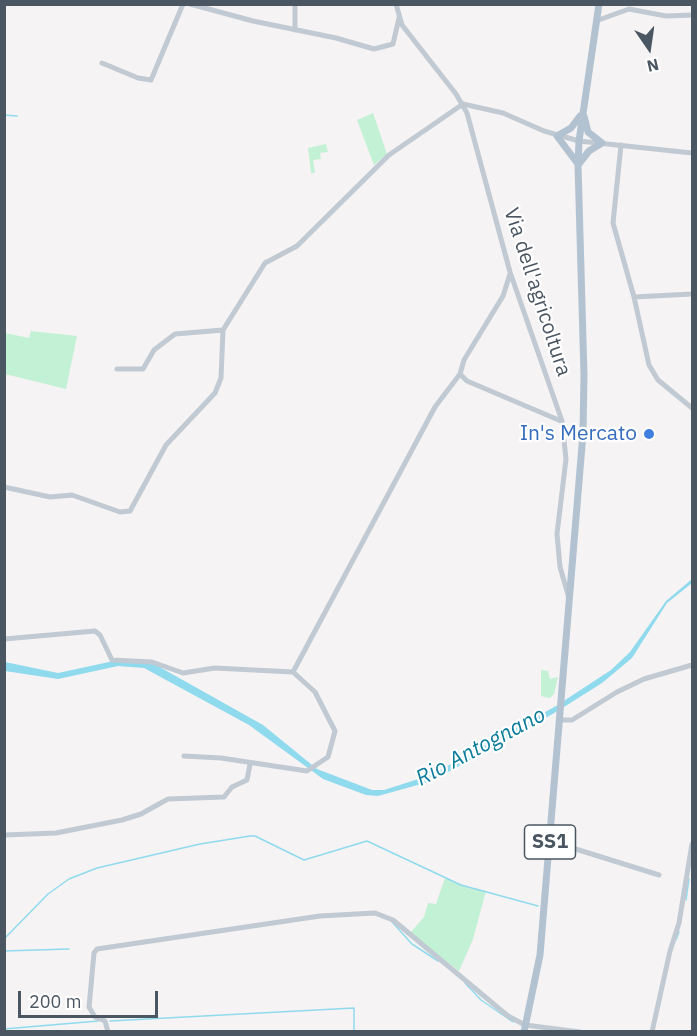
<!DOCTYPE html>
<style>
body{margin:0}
#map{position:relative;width:697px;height:1036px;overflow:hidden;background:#f5f3f3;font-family:"IBM Plex Sans",sans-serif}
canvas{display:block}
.frame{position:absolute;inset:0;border:6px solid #4a5661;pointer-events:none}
.north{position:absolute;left:619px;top:18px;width:60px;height:60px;-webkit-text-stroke:4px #fff;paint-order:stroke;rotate:167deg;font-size:16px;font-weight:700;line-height:24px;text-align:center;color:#4a5661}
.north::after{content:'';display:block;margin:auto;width:21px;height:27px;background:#4a5661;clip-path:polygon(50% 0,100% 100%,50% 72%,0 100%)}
.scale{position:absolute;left:18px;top:991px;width:140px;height:27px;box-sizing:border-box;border:3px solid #4a5661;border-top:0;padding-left:8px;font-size:18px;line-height:21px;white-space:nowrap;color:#4a5661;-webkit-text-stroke:4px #fff;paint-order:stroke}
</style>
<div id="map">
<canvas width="697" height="1036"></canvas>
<div class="frame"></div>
<div class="north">N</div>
<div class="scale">200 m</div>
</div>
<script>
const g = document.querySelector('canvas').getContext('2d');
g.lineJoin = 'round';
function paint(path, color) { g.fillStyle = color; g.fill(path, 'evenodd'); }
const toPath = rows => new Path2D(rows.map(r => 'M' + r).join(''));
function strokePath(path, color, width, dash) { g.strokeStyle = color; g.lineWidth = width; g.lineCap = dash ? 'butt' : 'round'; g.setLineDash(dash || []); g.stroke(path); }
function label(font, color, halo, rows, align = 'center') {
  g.font = font + ' "IBM Plex Sans",sans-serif'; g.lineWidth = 4.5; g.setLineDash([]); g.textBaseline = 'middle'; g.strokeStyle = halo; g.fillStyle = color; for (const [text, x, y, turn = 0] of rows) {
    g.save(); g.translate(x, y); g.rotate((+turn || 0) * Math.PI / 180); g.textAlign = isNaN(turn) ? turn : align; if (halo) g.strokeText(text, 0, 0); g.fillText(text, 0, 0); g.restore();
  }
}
paint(toPath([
 [373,113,387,154,374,165,357,120],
 [326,144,328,152,320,153,321,159,313,160,315,173,311,173,308,148],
 [31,331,77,336,66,389,5,374,5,333,29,338],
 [541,670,548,671,550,679,558,677,554,694,550,698,541,696],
 [445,878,466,887,486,891,473,939,459,971,410,933,424,917,428,903,436,904]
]), '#c3f1d5');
paint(toPath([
 [692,579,692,583,667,603,632,658,602,683,556,712,432,781,378,796,366,795,323,779,249,725,144,668,118,666,58,679,5,671,5,662,58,673,109,662,136,660,156,665,263,725,317,769,372,790,384,790,431,775,556,706,611,670,630,652,666,601]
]), '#90daee');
strokePath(toPath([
 [4,115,17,116],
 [686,900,689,879],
 [392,922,412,944,438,961],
 [4,939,48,894,69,879,97,868,200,844,250,836,255,836,304,860,367,841,461,885,538,906],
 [676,940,679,932],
 [4,951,69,949],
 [465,983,481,1000,513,1022],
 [110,1021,354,1008,354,1032],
 [4,1029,98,1021]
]), '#90daee', 1.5);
strokePath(toPath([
 [190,4,253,21,336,38,374,49,393,44,399,18],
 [396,4,402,25,456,94,467,113,510,272,562,421,566,459,557,534,560,567,569,598],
 [596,21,629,9,666,16,692,15],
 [295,30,295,4],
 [102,63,138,78,151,80,183,4],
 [621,145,613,223,634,297,649,365,658,380,692,408],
 [634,297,692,294],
 [117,369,143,369,154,350,175,334,223,330],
 [460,374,467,381,561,421],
 [4,487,50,497,72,495,120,512,130,511,166,445,215,393,221,378,223,330,265,263,297,246,389,155,463,104,503,113,544,131,579,141,692,153],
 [4,639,95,631,100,635,112,660,152,662,183,673,215,668,293,672,315,692,335,731,328,757,307,771,221,758,184,756],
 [293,672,435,407,460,374,464,360,503,296,510,274],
 [560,720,572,720,617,692,644,679,692,665],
 [4,835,56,833,122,820,141,814,168,799,224,797,232,787,247,780,250,764],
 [550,841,659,875],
 [108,1032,105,1021,95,1017,89,1007,94,953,97,949,320,916,375,913,393,920,508,1016,525,1025,580,1032],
 [652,1032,670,951,679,923,692,844]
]), '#c1cad2', 5);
strokePath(toPath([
 [578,164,557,136,571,128,580,116],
 [578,165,589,151,602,143,588,132,584,116],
 [524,1032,540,955,583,433,584,375,578,165,579,141,599,4]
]), '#b3c2d1', 7);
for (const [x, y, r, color] of [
 [649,434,6,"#3f7fe0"]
]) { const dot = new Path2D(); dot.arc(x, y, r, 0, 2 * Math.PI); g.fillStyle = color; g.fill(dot); strokePath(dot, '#fff', 2); }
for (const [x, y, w] of [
 [550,842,51]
]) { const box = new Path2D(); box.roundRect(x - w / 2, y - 17, w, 34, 4.5); g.fillStyle = '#fff'; g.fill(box); strokePath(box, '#4a5661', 1.5); }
label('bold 20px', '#4a5661', null, [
 ["SS1",550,842]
]);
label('21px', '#4a5661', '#fff', [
 ["Via dell'agricoltura",537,292,72]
]);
label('21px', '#366cbe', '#fff', [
 ["In's Mercato",637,434]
], 'right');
label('italic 22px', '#0c7c9b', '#fff', [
 ["Rio Antognano",481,747,-28]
]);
</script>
